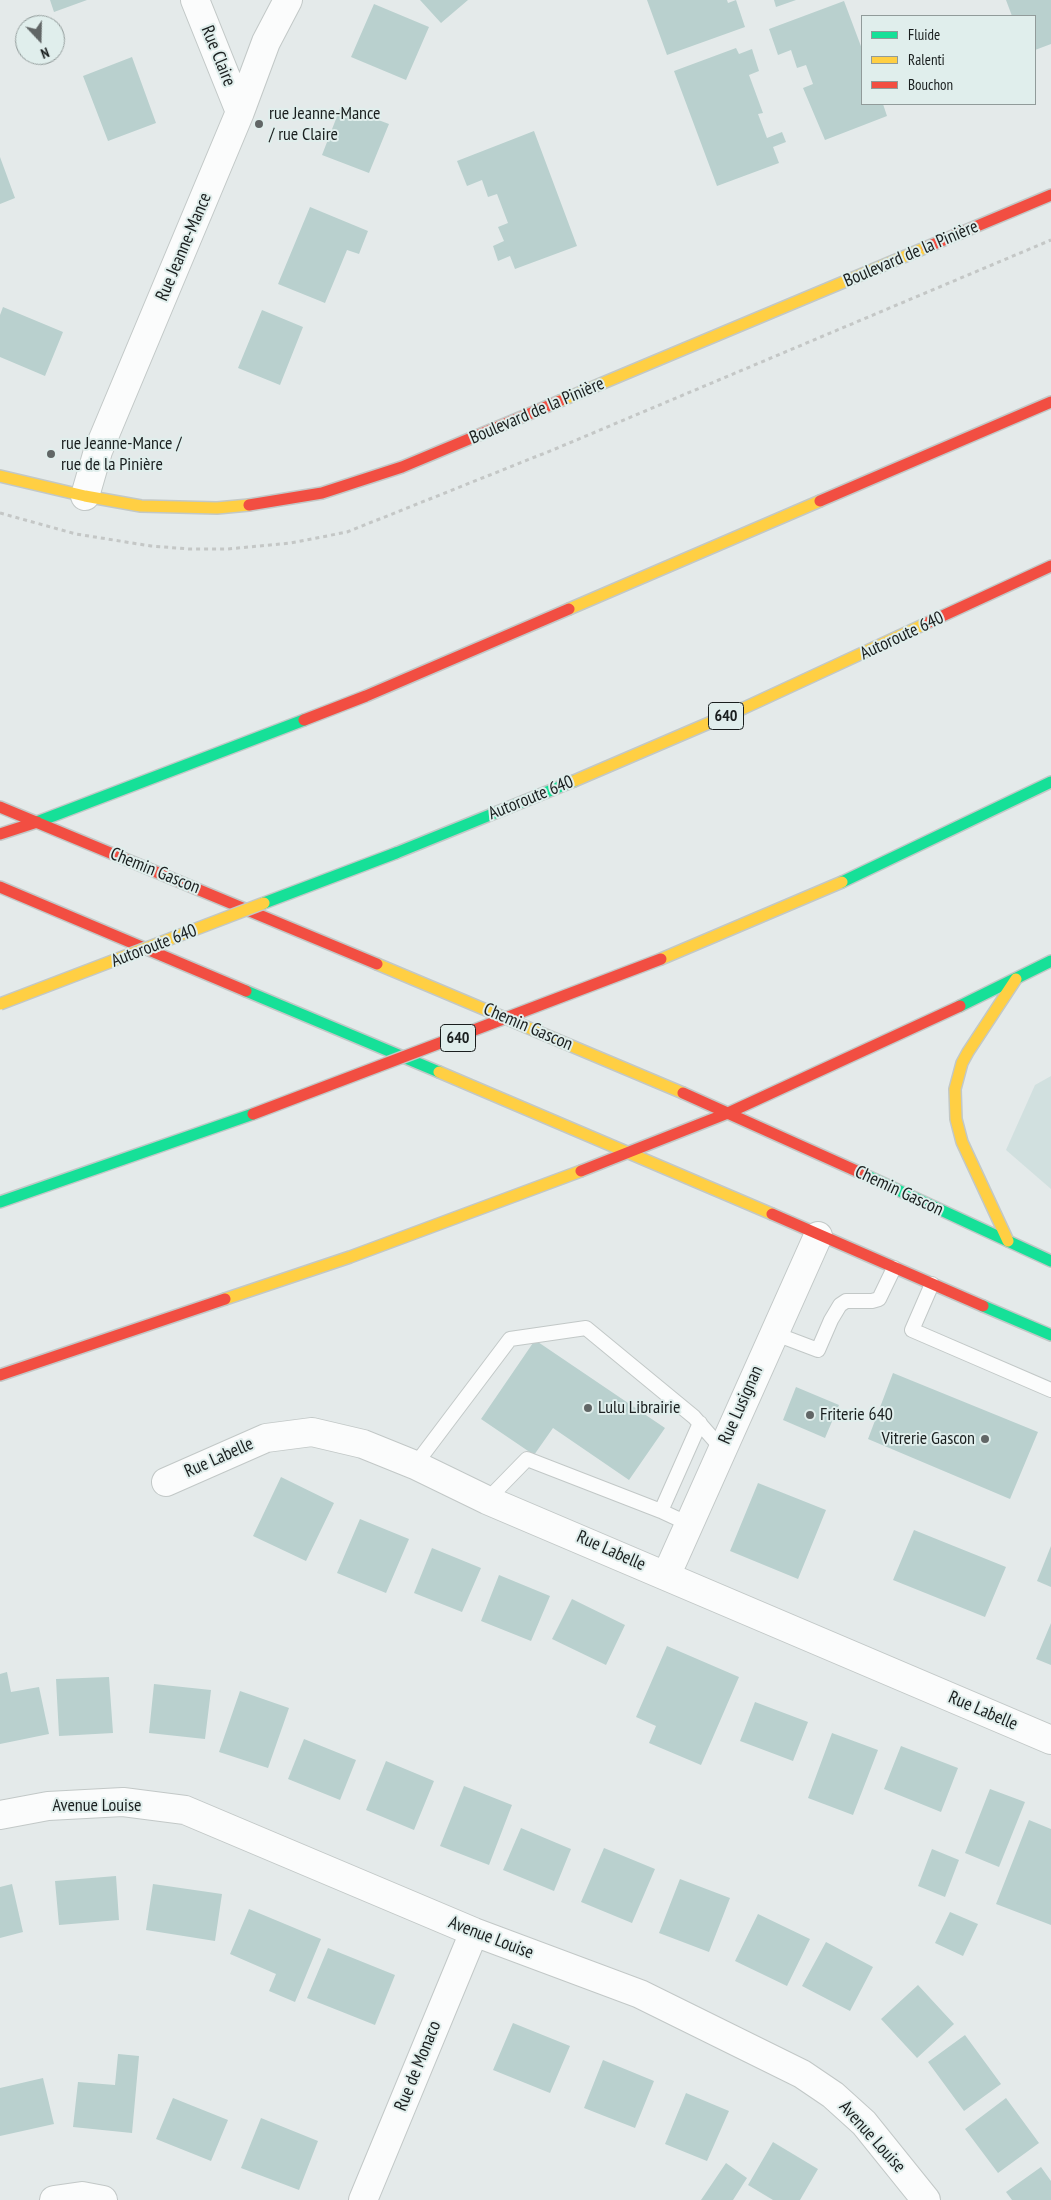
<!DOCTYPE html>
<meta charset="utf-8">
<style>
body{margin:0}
#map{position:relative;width:1051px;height:2200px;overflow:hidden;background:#e4eaea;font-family:"PT Sans Narrow",sans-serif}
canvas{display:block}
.legend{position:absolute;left:861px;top:15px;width:175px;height:90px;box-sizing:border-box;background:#e0eeec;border:1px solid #919b9a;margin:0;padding:6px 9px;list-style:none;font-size:15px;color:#1a1f1f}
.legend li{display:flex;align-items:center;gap:10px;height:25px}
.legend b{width:25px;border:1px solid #919b9a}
.north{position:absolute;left:15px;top:15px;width:50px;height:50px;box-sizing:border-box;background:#e0eeec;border:1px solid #919b9a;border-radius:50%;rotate:159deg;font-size:14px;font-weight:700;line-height:20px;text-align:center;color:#1a1f1f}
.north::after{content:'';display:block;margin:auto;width:18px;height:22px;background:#616666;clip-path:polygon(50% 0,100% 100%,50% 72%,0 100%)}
</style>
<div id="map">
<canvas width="1051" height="2200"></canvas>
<ul class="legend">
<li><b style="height:6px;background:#16e098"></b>Fluide</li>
<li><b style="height:6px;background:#ffcf43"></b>Ralenti</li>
<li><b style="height:6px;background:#f24e42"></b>Bouchon</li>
</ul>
<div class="north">N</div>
</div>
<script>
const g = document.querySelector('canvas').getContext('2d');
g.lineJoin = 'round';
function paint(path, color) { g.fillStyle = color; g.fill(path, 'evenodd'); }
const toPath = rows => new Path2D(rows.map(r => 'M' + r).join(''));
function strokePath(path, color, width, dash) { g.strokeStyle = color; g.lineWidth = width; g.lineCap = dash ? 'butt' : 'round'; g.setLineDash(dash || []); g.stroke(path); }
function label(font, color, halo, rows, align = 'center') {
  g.font = font + ' "PT Sans Narrow",sans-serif'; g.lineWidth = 4; g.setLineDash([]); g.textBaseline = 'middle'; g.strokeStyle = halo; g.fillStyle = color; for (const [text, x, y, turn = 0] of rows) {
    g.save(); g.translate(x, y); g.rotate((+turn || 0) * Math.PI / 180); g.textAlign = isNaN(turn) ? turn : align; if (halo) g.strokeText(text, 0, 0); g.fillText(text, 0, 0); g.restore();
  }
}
paint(toPath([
 [1051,1076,1051,1189,1006,1150,1035,1085]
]), '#d1e0df');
paint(toPath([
 [50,0,87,0,54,12],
 [420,0,468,0,441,23],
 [647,0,727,0,728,3,736,0,745,27,667,55],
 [774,0,796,0,776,7],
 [1006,0,1051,0,1051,44,1035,50,1035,16,1012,16],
 [844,1,862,49,862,104,883,104,887,116,825,140,803,88,813,84,806,65,797,68,791,50,778,55,769,29],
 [374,4,429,27,406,80,351,57],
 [736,48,739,54,752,49,759,71,749,75,763,113,758,114,767,138,782,132,786,142,773,147,779,163,717,186,674,71],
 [132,57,156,123,108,141,83,76],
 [341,106,389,124,369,173,322,155],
 [534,131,577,246,515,269,510,256,498,261,493,246,504,241,498,227,508,223,497,194,488,197,482,180,467,186,457,161],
 [0,157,15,198,0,204],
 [310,207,368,231,359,254,347,250,325,303,278,284],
 [3,307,63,332,45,376,0,357,0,315],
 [262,310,303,327,280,385,238,368],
 [535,1340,665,1428,629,1480,553,1428,534,1455,481,1419],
 [893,1373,1038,1432,1010,1499,868,1439],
 [796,1387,839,1405,825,1438,783,1420],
 [281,1477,334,1503,306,1561,253,1536],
 [758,1483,826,1510,798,1579,730,1551],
 [360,1519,409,1539,386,1593,337,1573],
 [914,1530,1006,1567,985,1617,893,1580],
 [1051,1546,1051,1587,1037,1581],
 [432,1548,481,1568,462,1612,414,1593],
 [499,1575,550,1596,531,1641,481,1621],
 [572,1599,625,1625,606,1665,552,1639],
 [1051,1623,1051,1665,1036,1659],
 [667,1646,739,1677,701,1765,649,1743,656,1726,636,1717],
 [7,1672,11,1692,39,1687,49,1734,0,1744,0,1674],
 [109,1677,113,1733,59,1736,56,1679],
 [154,1684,211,1690,205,1739,149,1733],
 [240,1691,289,1708,268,1768,219,1752],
 [755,1702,808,1722,793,1761,740,1741],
 [832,1733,878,1750,853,1815,808,1798],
 [304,1739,356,1760,340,1800,288,1779],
 [901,1746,958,1768,941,1812,884,1789],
 [386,1761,434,1781,414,1830,366,1810],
 [464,1786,512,1805,489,1865,440,1846],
 [990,1789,1025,1802,999,1867,965,1853],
 [1029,1820,1051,1829,1051,1925,996,1904],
 [521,1828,571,1849,554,1891,503,1870],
 [604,1848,655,1869,632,1923,581,1902],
 [932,1849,959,1860,945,1897,918,1886],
 [116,1876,119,1920,59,1925,55,1881],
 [680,1879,730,1898,709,1952,659,1933],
 [12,1884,23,1932,0,1938,0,1887],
 [153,1884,222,1894,215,1941,146,1930],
 [249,1909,321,1939,295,2002,269,1991,276,1974,230,1954],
 [950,1912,978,1924,963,1956,935,1943],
 [758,1914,810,1939,787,1986,735,1961],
 [826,1942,873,1967,850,2011,802,1986],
 [328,1948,395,1975,375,2025,307,1998],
 [918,1985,954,2024,917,2058,881,2019],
 [513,2023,570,2046,550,2093,493,2070],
 [965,2035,1001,2084,964,2111,928,2062],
 [118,2054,139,2056,132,2133,73,2127,78,2082,115,2085],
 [603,2060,654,2081,635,2128,584,2108],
 [43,2078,54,2124,0,2136,0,2088],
 [686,2093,729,2111,707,2161,665,2144],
 [173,2098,228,2120,211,2161,156,2139],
 [1006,2098,1039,2143,998,2173,965,2129],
 [261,2118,318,2141,299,2190,241,2168],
 [773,2142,818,2169,800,2200,773,2200,748,2185],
 [726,2163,747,2178,733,2200,701,2200],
 [1041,2167,1051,2181,1051,2200,1012,2200,1006,2192]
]), '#b9d0ce');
const lane = toPath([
 [932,1284,912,1330,1051,1390],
 [773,1333,818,1350,831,1320,840,1305,846,1301,872,1301,879,1299,894,1268],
 [415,1465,510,1339,586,1328,694,1417,722,1449],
 [487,1500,527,1459,661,1511,700,1423],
 [661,1511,689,1524]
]);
const street = toPath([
 [195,0,240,112],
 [85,496,98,451,240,112,266,42,288,0],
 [166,1482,266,1438,312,1432,363,1444,415,1465,487,1500,1051,1740],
 [666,1576,818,1236],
 [0,1815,48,1806,123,1802,185,1810,474,1932,640,1994,802,2074,833,2095,864,2123,926,2200],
 [54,2200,82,2196,103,2200],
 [363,2200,474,1932]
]);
const fast = toPath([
 [37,822,304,720],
 [396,853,574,781],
 [842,882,1051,782],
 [246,991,439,1072],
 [960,1006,1051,961],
 [861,1173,1051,1261],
 [0,1202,253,1114],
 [983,1306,1051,1335]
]);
const slow = toPath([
 [560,401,927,247],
 [0,476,85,496,141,506,217,508,249,505],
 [569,609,820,501],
 [574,781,744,708,925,624],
 [661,959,842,882],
 [377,964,683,1093],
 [439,1072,772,1214],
 [1008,1241,962,1142,956,1119,955,1089,962,1063,968,1052,1016,979],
 [225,1299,350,1257,581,1171]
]);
const jam = toPath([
 [927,247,1051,195],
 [820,501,1051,402],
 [249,505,322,493,402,467,560,401],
 [925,624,1051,566],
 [304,720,366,696,569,609],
 [0,807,377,964],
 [0,834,37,822],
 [0,887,246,991],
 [683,1093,861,1173],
 [728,1113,960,1006],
 [581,1171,728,1113],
 [772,1214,983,1306],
 [0,1375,225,1299]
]);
strokePath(lane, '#c2c8c7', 16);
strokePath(street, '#c2c8c7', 30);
strokePath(fast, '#c2c8c7', 14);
strokePath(slow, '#c2c8c7', 14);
strokePath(jam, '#c2c8c7', 14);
strokePath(toPath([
 [0,513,76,534,151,546,189,549,227,549,291,543,347,532,555,449,1051,240]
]), '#c4c7c6', 3, [4, 4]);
strokePath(lane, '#fbfcfc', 14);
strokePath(street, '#fbfcfc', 28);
strokePath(fast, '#16e098', 11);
strokePath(slow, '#ffcf43', 11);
strokePath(jam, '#f24e42', 11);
const fastBridge = toPath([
 [264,903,396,853]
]);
const slowBridge = toPath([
 [0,1004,264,903]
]);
const jamBridge = toPath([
 [253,1114,661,959]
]);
strokePath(fastBridge, '#c2c8c7', 14, []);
strokePath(slowBridge, '#c2c8c7', 14, []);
strokePath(jamBridge, '#c2c8c7', 14, []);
strokePath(fastBridge, '#16e098', 11);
strokePath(slowBridge, '#ffcf43', 11);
strokePath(jamBridge, '#f24e42', 11);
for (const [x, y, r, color] of [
 [259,124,5,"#616666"],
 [51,454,5,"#616666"],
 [588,1408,5,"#616666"],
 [810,1415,5,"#616666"],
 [985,1439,5,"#616666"]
]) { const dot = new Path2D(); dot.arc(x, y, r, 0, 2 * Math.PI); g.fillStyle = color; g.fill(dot); strokePath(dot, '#e0eeec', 2); }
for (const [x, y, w] of [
 [726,716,35],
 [458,1038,35]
]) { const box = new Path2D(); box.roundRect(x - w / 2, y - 13.5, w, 27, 4); g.fillStyle = '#e0eeec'; g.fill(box); strokePath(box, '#1a1f1f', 1); }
label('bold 16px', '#1a1f1f', null, [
 ["640",726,716],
 ["640",458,1038]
]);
label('18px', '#1a1f1f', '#e0eeec', [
 ["Rue Claire",218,56,68],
 ["Rue Jeanne-Mance",184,247,-67],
 ["Boulevard de la Pinière",911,254,-23],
 ["Boulevard de la Pinière",537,411,-23],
 ["Autoroute 640",902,636,-25],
 ["Autoroute 640",531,798,-22],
 ["Chemin Gascon",155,871,22],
 ["Autoroute 640",154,946,-21],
 ["Chemin Gascon",528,1027,23],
 ["Chemin Gascon",899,1191,25],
 ["Rue Lusignan",741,1405,-66],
 ["Rue Labelle",219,1458,-24],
 ["Rue Labelle",611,1551,24],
 ["Rue Labelle",983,1711,23],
 ["Avenue Louise",97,1806],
 ["Avenue Louise",491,1938,21],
 ["Rue de Monaco",418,2066,-68],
 ["Avenue Louise",872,2137,48]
]);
label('18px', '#1a1f1f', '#e0eeec', [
 ["rue Jeanne-Mance",269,114],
 ["/ rue Claire",269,135],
 ["rue Jeanne-Mance /",61,444],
 ["rue de la Pinière",61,465],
 ["Lulu Librairie",598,1408],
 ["Friterie 640",820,1415],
 ["Vitrerie Gascon",975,1439,"right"]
], 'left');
</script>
